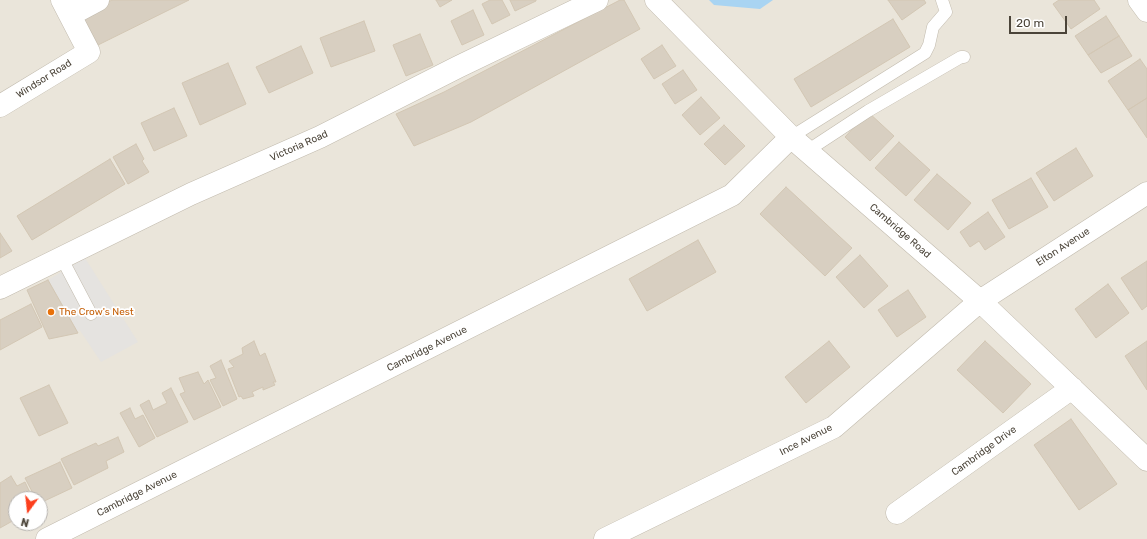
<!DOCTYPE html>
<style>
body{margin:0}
#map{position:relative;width:1147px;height:539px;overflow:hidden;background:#f6f3ec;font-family:Rubik,sans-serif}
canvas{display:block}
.north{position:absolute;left:8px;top:491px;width:40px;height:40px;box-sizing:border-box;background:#fff;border:1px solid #b7b4b0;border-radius:50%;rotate:195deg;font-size:11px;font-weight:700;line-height:16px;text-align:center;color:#4b4439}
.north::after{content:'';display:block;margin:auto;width:14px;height:18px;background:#fc3f1d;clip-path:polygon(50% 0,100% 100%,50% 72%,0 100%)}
.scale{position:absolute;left:1009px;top:16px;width:58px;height:18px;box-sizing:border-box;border:2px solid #4b4439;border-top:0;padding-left:5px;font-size:12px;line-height:14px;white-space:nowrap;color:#4b4439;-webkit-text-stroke:3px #fff;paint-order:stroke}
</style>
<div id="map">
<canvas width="1147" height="539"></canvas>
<div class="north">N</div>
<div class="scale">20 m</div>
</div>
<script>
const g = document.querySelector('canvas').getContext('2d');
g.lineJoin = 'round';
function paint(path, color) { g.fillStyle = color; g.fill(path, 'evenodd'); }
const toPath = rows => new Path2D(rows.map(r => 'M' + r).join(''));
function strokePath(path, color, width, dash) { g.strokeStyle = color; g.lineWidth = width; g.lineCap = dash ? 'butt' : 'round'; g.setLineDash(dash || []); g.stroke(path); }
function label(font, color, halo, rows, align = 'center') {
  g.font = font + ' Rubik,sans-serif'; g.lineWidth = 3.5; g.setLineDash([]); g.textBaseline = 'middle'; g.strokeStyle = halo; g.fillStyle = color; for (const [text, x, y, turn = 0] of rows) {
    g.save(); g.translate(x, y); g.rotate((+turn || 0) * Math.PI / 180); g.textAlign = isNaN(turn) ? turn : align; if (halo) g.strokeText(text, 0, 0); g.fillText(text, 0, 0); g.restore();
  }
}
paint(toPath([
 [0,0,1147,0,1147,539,0,539],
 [16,499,40,499,40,523,16,523]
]), '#eae5da');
paint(toPath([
 [85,258,138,342,101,362,79,329,78,333,48,280]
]), '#e5e3e0');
paint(toPath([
 [709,0,773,0,760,9,714,5]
]), '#a9d4f2');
const building = toPath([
 [112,0,189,0,98,45,82,15,112,0],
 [436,0,452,0,440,7,436,0],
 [490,0,502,0,510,15,492,24,482,4,490,0],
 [510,0,536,0,536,1,515,11,510,0],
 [620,0,624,0,640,29,471,122,414,146,396,114,444,92,620,0],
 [888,0,924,0,926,3,902,20,888,0],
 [1059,0,1094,0,1100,9,1071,29,1053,4,1059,0],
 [473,10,484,35,462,45,451,21,473,10],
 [1106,16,1119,36,1088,55,1075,36,1106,16],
 [893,19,910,47,811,107,794,79,893,19],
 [364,21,375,51,331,67,320,38,364,21],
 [420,34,433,65,406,76,393,45,420,34],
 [1119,36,1132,56,1101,73,1088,55,1119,36],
 [662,45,676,66,654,79,641,59,662,45],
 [301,46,313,73,269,93,256,67,301,46],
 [1140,59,1147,69,1147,98,1128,110,1108,81,1140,59],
 [228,63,246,104,200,125,182,83,228,63],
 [683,70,697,90,675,104,662,84,683,70],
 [701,97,720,118,700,135,682,115,701,97],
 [1147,98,1147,138,1128,110,1147,98],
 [174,108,187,136,154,151,141,123,174,108],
 [868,112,894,136,870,161,845,137,868,112],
 [724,125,745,146,725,165,704,144,724,125],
 [899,142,930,170,906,196,875,168,899,142],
 [136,144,144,159,142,161,149,172,128,184,113,157,136,144],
 [1076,148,1093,176,1054,201,1036,173,1076,148],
 [110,159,125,184,32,240,17,216,110,159],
 [937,174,971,203,948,230,914,200,937,174],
 [1031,178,1048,207,1009,229,992,200,1031,178],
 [786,187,852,248,825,276,760,214,786,187],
 [988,212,1005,237,985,250,979,241,970,247,960,232,988,212],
 [0,233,12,251,0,258,0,233],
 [698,240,716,272,647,311,629,279,698,240],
 [860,255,888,286,864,308,836,277,860,255],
 [1147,261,1147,306,1142,310,1121,278,1147,261],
 [48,280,78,333,49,339,27,290,48,280],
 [1108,284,1129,313,1096,338,1075,309,1108,284],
 [908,290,926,317,897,337,878,310,908,290],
 [31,304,42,327,0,350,0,320,31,304],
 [254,341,260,356,265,353,276,382,273,382,275,385,263,390,263,387,252,392,254,396,243,399,241,396,239,397,228,369,234,367,229,361,243,354,242,348,254,341],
 [829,341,850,367,806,403,785,377,829,341],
 [985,341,1031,384,1003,413,957,370,985,341],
 [1147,341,1147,390,1125,356,1147,341],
 [221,360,237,399,223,406,210,380,216,378,210,366,221,360],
 [198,372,204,384,208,380,221,407,194,420,180,394,185,392,179,378,198,372],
 [49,385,68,423,39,436,20,398,49,385],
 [171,388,188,422,157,437,140,405,149,400,153,410,167,403,162,393,171,388],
 [130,408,135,419,143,415,155,438,139,447,120,413,130,408],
 [1071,419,1117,484,1079,510,1034,445,1071,419],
 [118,437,124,452,106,461,108,468,74,485,61,459,96,443,98,446,118,437],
 [60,462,72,488,40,503,40,499,36,499,25,478,60,462],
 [11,476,17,486,25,482,33,499,16,499,16,519,0,528,0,483,11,476]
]);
paint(building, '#d8cfc1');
strokePath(building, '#d3c7b4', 1);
const lane = toPath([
 [791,137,925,53,929,45,933,27,946,12,942,0],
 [807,151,868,111,961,57,964,57],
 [61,257,91,314]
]);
const street = toPath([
 [656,0,791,137,980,301,1147,460],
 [1139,0,1147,11],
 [70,15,98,0],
 [0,106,89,52,62,0],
 [0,288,191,194,320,137,458,67,597,0],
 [897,513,1072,388],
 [47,539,732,195,791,137],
 [605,539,834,427,980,301,1147,193]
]);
strokePath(lane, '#c2bbae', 13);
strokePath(street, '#c2bbae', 23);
strokePath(lane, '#fff', 12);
strokePath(street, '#fff', 22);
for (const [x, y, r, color] of [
 [51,312,4,"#e8710a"]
]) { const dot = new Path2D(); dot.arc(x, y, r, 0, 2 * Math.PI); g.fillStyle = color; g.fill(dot); strokePath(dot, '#fff', 1.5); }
label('10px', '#4b4439', '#fff', [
 ["Windsor Road",44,79,-32],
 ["Victoria Road",299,146,-24],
 ["Cambridge Road",900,231,41],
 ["Elton Avenue",1063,247,-33],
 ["Cambridge Avenue",427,349,-27],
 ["Ince Avenue",806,440,-27],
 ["Cambridge Drive",984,451,-36],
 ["Cambridge Avenue",137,494,-27]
]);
label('10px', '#c56008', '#fff', [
 ["The Crow's Nest",59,312]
], 'left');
</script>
